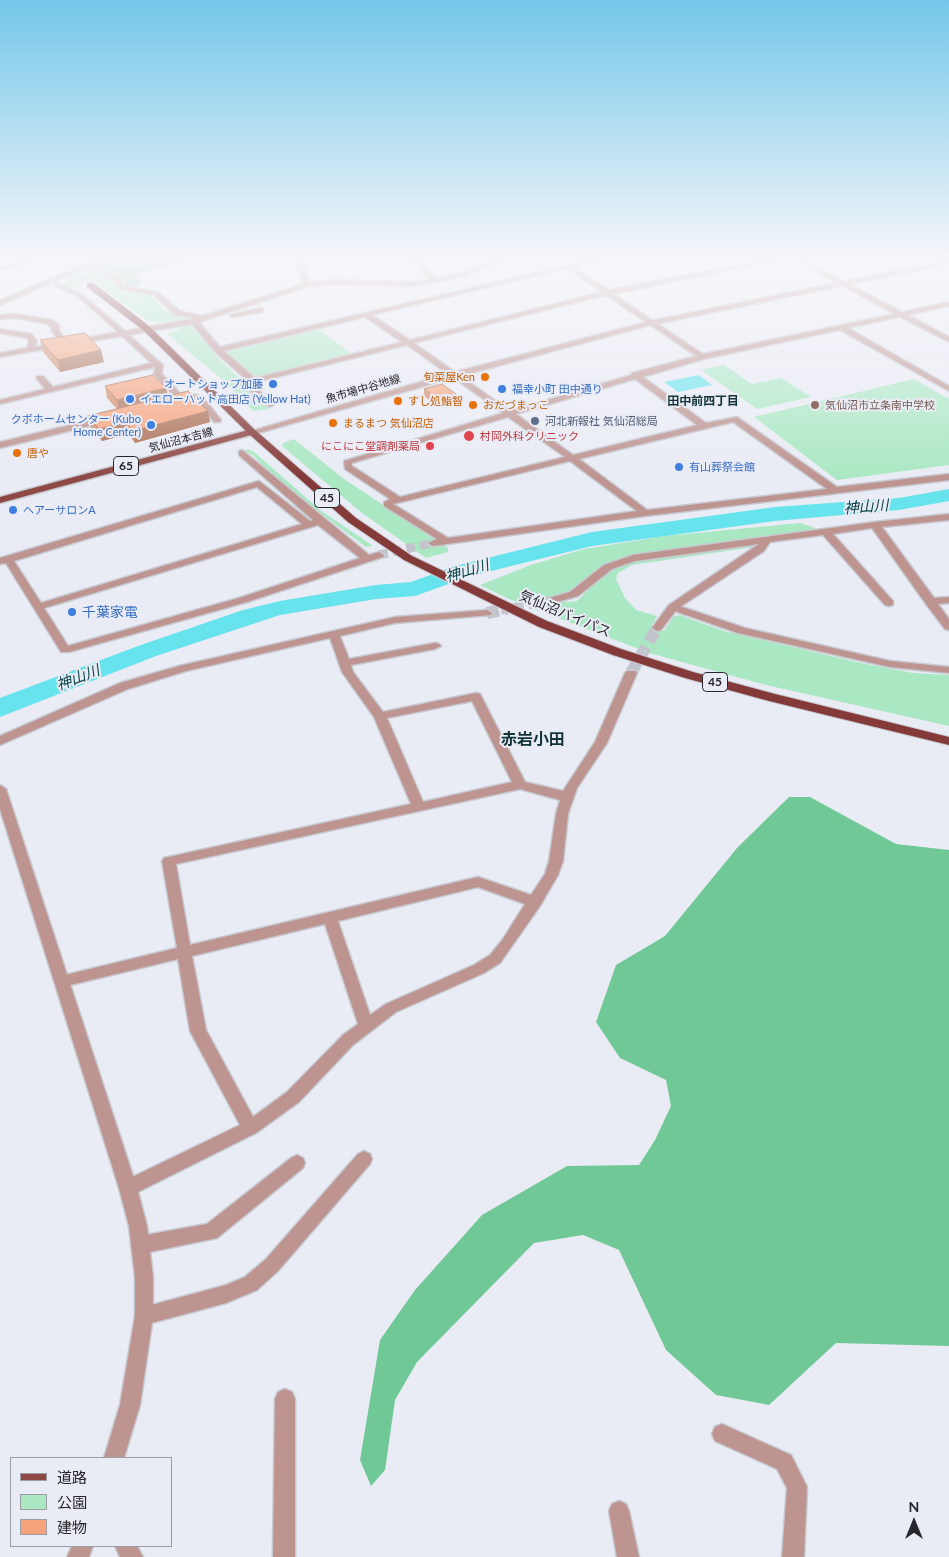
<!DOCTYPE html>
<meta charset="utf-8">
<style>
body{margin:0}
#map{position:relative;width:949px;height:1557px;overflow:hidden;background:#eaecf5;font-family:Lato,"Noto Sans JP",sans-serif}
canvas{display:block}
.legend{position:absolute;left:10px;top:1457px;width:162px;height:90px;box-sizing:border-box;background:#eaecf5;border:1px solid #9c9da4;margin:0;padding:6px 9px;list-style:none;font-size:15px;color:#26272a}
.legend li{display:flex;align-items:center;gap:10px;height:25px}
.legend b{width:25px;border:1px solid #9c9da4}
.north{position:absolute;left:889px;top:1497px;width:50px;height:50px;-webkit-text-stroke:4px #eaecf5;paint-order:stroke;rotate:0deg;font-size:14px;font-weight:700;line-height:20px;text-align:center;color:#26272a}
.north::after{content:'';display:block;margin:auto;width:18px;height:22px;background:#26272a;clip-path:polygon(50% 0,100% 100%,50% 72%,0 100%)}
</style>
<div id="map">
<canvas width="949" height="1557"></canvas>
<ul class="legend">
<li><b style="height:6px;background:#8e4945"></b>道路</li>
<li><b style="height:14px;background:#aae8c3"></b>公園</li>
<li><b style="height:14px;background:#f5a37c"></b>建物</li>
</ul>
<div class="north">N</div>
</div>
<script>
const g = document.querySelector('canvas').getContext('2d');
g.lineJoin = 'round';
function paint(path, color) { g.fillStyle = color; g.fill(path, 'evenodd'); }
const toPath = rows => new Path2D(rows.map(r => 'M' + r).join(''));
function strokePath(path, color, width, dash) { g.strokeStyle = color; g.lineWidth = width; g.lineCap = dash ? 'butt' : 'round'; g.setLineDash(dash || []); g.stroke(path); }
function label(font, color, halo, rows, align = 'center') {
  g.font = font + ' Lato,"Noto Sans JP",sans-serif'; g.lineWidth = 4; g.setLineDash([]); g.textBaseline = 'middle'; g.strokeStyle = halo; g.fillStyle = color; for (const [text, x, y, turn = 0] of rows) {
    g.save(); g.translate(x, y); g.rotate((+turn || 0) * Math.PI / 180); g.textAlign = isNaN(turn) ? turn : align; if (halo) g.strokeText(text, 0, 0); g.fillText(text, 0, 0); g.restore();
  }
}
paint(toPath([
 [86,269,98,270,125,291,149,294,165,310,187,318,171,322,149,321,92,282,83,283,78,288,59,285,68,278],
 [191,324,219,359,270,407,269,409,253,411,224,381,167,334],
 [318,329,352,354,256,379,225,351],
 [724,365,752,384,781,378,811,397,757,409,701,370],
 [914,379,949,399,949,465,837,480,754,417],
 [294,439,344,479,448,548,448,552,426,558,362,513,282,446,283,443],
 [248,449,253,451,320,510,373,546,366,547,276,480,253,455,244,451],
 [800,523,815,528,817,532,627,557,559,597,558,600,567,602,577,601,606,572,625,562,758,543,759,546,754,547,632,565,618,573,616,579,625,598,636,610,657,616,651,627,664,631,673,617,679,615,724,631,861,663,913,673,949,675,949,726,766,685,649,653,509,599,480,585,531,565,584,549,665,536]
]), '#aae8c3');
paint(toPath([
 [82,260,200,260,137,273,134,277,142,282,139,286,133,286,127,285,121,278,107,269,91,265],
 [789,797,810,797,896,844,949,850,949,1346,836,1343,769,1405,716,1395,666,1350,619,1250,583,1235,534,1243,417,1362,395,1400,385,1470,371,1486,360,1460,380,1340,415,1290,482,1215,567,1166,639,1165,655,1140,671,1106,666,1080,620,1058,596,1022,616,965,665,936,737,848]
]), '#71c897');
paint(toPath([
 [699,375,712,385,678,392,664,382]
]), '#66e3ed');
paint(toPath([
 [949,489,949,501,899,510,775,521,592,546,471,576,415,596,376,599,280,615,156,656,0,717,0,698,138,646,243,610,280,601,376,585,411,582,455,566,592,532,775,507,899,498,949,489]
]), '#66e3ed');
strokePath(toPath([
 [379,555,433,543],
 [501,610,553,600]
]), '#c3c5cc', 9, [9, 5]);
strokePath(toPath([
 [487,613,507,609],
 [631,673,657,628]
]), '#c3c5cc', 12, [12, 6]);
strokePath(toPath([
 [61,260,90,285]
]), '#c3c5cc', 8, [8, 4.5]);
const minor = toPath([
 [29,260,42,260,0,270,0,266,29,260],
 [295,260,301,260,310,283,328,280,415,282,430,279,411,260,418,260,437,278,464,272,495,260,504,260,468,275,415,286,328,284,308,287,199,322,220,347,591,260,606,260,574,267,609,290,765,260,778,260,613,294,703,354,894,314,796,260,804,260,902,312,949,302,949,306,908,315,949,337,949,342,900,317,848,328,949,386,949,391,840,330,704,359,643,377,706,423,737,417,837,487,949,474,949,480,645,516,433,546,428,543,437,539,384,506,384,502,390,499,345,469,344,461,503,413,407,345,257,382,257,388,274,405,270,407,250,391,249,382,215,352,192,324,129,335,163,365,162,374,180,393,198,395,207,402,221,420,220,422,214,422,201,406,193,399,185,398,186,403,172,405,172,401,177,400,154,374,155,367,0,404,0,400,45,389,36,378,37,376,43,376,53,387,151,363,122,336,0,357,0,353,27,348,29,341,27,338,0,333,0,329,32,334,37,341,35,347,60,342,51,330,52,328,47,324,16,318,0,319,0,315,16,314,52,320,59,325,59,330,66,341,118,332,91,308,76,295,55,286,55,284,59,284,80,293,125,331,195,318,175,315,154,295,121,289,116,282,102,273,87,268,0,305,0,300,87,264,106,271,120,280,125,286,158,292,180,311,202,316,303,284,295,260],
 [567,268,602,292,410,340,372,315,567,268],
 [606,295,696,356,632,373,631,375,510,411,414,343,606,295],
 [365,317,402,342,255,378,224,351,365,317],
 [635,379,697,425,573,455,516,414,635,379],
 [508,417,565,457,400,497,352,466,352,463,508,417],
 [733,422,827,489,647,510,579,459,733,422],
 [570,461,637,511,448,538,393,504,570,461],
 [260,308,263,308,263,312,233,317,229,315,260,308],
 [107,416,111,419,110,421,0,448,0,442,107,416],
 [242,450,369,555,379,552,384,555,383,557,247,602,69,652,61,652,6,563,0,564,0,558,259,481,310,521,313,520,239,455,239,451,242,450],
 [257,487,302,524,41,603,14,561,257,487],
 [318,525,360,558,239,598,68,646,44,608,318,525],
 [949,514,949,520,882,527,934,598,949,597,949,603,938,604,949,619,949,630,945,629,926,604,872,528,833,534,893,601,893,605,889,606,885,605,823,535,770,542,764,551,677,609,661,630,657,631,652,628,669,605,759,544,635,561,612,569,578,596,553,603,548,600,549,598,570,592,604,565,633,555,875,522,949,514],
 [487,610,492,613,491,615,395,623,340,636,349,659,435,643,439,644,441,646,435,649,351,665,353,672,383,712,476,693,480,694,525,782,563,791,595,742,625,673,627,671,635,671,637,673,607,743,577,788,568,814,563,861,558,875,540,906,500,963,484,973,396,1012,353,1045,299,1102,256,1133,134,1194,128,1196,122,1194,119,1188,122,1182,240,1125,190,1031,178,959,62,987,57,985,55,981,57,977,177,948,162,861,164,858,411,804,374,717,342,672,330,638,186,671,128,689,0,745,0,736,120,683,179,666,395,617,487,610],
 [472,701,512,782,423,802,387,718,472,701],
 [520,789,560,800,556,814,549,861,545,874,531,895,478,877,190,945,176,864,520,789],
 [478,887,525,904,503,939,490,955,474,965,386,1004,370,1015,338,921,478,887],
 [325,924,358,1024,343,1035,287,1092,253,1117,206,1030,192,956,325,924],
 [364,1151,370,1154,372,1159,370,1164,278,1271,257,1290,226,1303,144,1325,137,1323,135,1316,137,1309,226,1285,245,1277,266,1259,358,1154,364,1151],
 [297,1155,303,1158,305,1163,303,1168,217,1238,140,1254,134,1251,131,1245,134,1239,140,1236,207,1224,291,1158,297,1155],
 [285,1389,292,1392,295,1399,295,1557,273,1557,275,1399,278,1392,285,1389],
 [722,1424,791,1455,807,1487,804,1557,782,1557,787,1488,777,1469,715,1441,712,1434,715,1427,722,1424],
 [619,1501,626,1504,629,1511,639,1557,617,1557,609,1511,612,1504,619,1501],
 [115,1546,137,1546,143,1557,120,1557,115,1546]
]);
const tertiary = toPath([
 [949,260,949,264,651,325,457,377,255,434,248,432,451,373,650,321,949,260],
 [673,604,745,628,890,661,949,667,949,673,890,667,738,633,669,609,669,605,673,604],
 [0,785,6,789,137,1188,147,1226,153,1277,153,1316,140,1405,124,1458,104,1458,120,1405,135,1316,135,1277,129,1226,119,1188,0,809,0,785],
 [72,1546,93,1546,89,1557,67,1557,72,1546]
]);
const primary = toPath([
 [252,429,256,432,255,434,0,503,0,497,252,429]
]);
const trunk = toPath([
 [87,283,93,283,149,326,255,430,356,518,412,556,547,621,621,649,693,672,775,694,949,737,949,745,769,701,685,678,613,655,539,627,404,560,348,522,249,434,143,330,87,287,87,283]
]);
strokePath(minor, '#c7c9d0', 3);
strokePath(tertiary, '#c7c9d0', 3);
strokePath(primary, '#c7c9d0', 3);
strokePath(trunk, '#c7c9d0', 2);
paint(minor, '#bd9490');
paint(tertiary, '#bd9490');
paint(primary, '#8e4945');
paint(trunk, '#843a38');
paint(toPath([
 [839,260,859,260,845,263],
 [40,340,104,362,60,372,43,352],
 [105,386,166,388,168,396,208,411,210,422,135,443,128,434,102,441,91,428,88,416,117,409,107,398],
 [424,389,456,402,438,407,424,396]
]), '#d38c6b');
paint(toPath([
 [846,260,859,260,845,263],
 [101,350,104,362,60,372,58,360],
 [166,388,168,400,119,412,117,400],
 [456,394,456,402,438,407,437,399],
 [208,411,210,422,135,443,133,431],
 [125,422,128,434,102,441,99,429]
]), '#ac7257');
const building = toPath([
 [85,333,101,350,58,360,40,340,85,333],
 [153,375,166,388,117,400,105,386,153,375],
 [442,384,456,394,437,399,424,389,442,384],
 [188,391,208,411,133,431,125,422,99,429,88,416,188,391]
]);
paint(building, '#f5a37c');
strokePath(building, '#ac7257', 1);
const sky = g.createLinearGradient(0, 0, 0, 478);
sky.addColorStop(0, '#74c7ea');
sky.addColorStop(0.54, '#f6f6fa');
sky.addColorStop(1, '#f6f6fa00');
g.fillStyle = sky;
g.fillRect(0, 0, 949, 478);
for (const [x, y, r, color] of [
 [485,377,5,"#e8710a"],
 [273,384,5,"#3f7fe0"],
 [502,389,5,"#3f7fe0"],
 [130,399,5,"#3f7fe0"],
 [398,401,5,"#e8710a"],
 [473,405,5,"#e8710a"],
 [815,405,5,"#8d6e63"],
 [535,421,5,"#5c6f8a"],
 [333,423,5,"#e8710a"],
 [151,425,5,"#3f7fe0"],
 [469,436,6,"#e0444e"],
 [430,446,5,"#e0444e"],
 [17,453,5,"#e8710a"],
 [679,467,5,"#3f7fe0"],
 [13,510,5,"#3f7fe0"],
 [72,612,5,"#3f7fe0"]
]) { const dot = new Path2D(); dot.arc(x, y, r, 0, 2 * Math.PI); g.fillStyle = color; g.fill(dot); strokePath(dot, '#eaecf5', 2); }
label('11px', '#c56008', '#eaecf5', [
 ["旬菜屋Ken",475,377,"right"],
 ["すし処鮨智",408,401],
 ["おだづまっこ",483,405],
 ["まるまつ 気仙沼店",343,423],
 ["唐や",27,453]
], 'left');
label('11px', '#366cbe', '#eaecf5', [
 ["オートショップ加藤",263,384,"right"],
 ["福幸小町 田中通り",512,389],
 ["イエローハット高田店 (Yellow Hat)",140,399],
 ["クボホームセンター (Kubo",141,419,"right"],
 ["Home Center)",141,432,"right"],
 ["有山葬祭会館",689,467],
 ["ヘアーサロンA",23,510]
], 'left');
label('11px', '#26272a', '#eaecf5', [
 ["魚市場中谷地線",363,389,-16],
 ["気仙沼本吉線",181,440,-15]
]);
label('11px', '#785e54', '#eaecf5', [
 ["気仙沼市立条南中学校",825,405]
], 'left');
label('11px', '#4e5e75', '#eaecf5', [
 ["河北新報社 気仙沼総局",545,421]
], 'left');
label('11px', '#be3a42', '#eaecf5', [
 ["村岡外科クリニック",480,436],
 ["にこにこ堂調剤薬局",420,446,"right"]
], 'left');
label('bold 12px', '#133539', '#eaecf5', [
 ["田中前四丁目",703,401]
]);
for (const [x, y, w] of [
 [126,466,25],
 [327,498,25],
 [715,682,25]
]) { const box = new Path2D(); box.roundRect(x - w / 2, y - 9.5, w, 19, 4); g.fillStyle = '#eaecf5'; g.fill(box); strokePath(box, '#26272a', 1); }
label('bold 12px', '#26272a', null, [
 ["65",126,466],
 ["45",327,498],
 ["45",715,682]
]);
label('14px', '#366cbe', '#eaecf5', [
 ["千葉家電",82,612]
], 'left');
label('14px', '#26272a', '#eaecf5', [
 ["気仙沼バイパス",565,614,23]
]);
label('italic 15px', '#0c464b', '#eaecf5', [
 ["神山川",866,507,-4],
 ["神山川",467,571,-17],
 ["神山川",78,678,-21]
]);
label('bold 16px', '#133539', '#eaecf5', [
 ["赤岩小田",533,740]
]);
</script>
